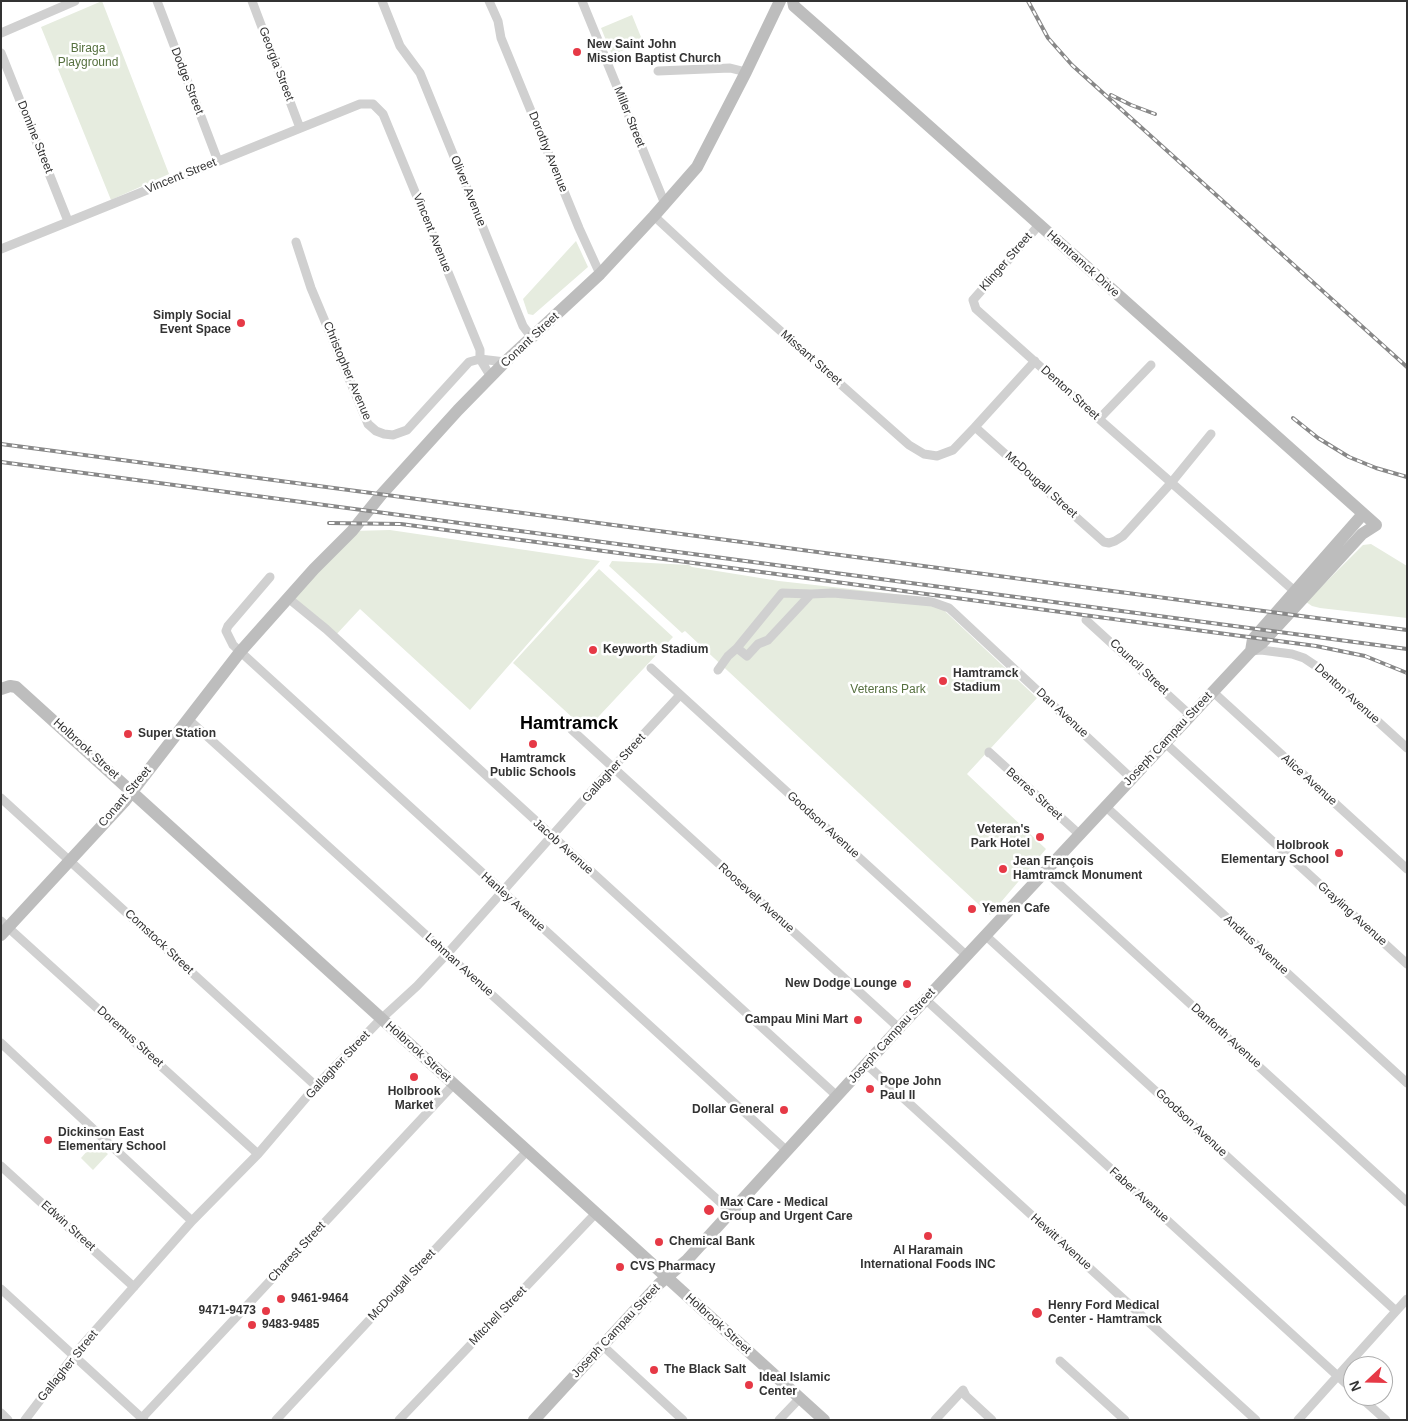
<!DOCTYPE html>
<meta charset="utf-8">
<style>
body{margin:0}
#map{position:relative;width:1408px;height:1421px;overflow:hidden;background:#fff;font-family:Arial,sans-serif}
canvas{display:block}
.frame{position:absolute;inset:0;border:2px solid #333;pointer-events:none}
.north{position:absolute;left:1343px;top:1356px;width:50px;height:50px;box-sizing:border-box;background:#fff;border:1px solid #adadad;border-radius:50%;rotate:249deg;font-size:14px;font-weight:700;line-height:20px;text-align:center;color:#333}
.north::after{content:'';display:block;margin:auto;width:18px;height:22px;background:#e63946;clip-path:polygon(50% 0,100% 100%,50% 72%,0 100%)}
</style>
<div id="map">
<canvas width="1408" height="1421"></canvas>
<div class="frame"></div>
<div class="north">N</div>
</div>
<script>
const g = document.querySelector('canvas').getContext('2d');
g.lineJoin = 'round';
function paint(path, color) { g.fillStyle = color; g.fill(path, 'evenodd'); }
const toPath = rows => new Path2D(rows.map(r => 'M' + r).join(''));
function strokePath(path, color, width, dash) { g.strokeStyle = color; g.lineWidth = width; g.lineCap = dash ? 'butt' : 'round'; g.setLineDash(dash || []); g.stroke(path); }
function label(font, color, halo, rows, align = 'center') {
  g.font = font + ' Arial,sans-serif'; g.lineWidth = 5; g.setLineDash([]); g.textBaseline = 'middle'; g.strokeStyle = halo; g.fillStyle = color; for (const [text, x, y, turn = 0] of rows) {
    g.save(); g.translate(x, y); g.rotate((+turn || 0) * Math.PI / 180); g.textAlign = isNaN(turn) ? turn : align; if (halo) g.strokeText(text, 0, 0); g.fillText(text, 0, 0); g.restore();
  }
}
paint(toPath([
 [102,1,169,174,111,200,41,27],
 [632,15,643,42,612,55,601,28],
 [576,241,588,267,533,315,528,314,523,299],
 [390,530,600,561,470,710,360,609,334,637,288,598,352,531],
 [1371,544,1407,566,1407,618,1320,608,1312,606,1306,602,1363,545],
 [612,561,689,565,692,567,779,581,931,598,1037,698,967,774,1046,849,990,915,685,631,682,633,609,566],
 [599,569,673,637,586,730,513,663],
 [95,1142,108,1154,93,1170,81,1158]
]), '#e6ecdf');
strokePath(toPath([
 [157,1,218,161],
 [252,1,300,128],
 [382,1,400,46,420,73,523,326,532,338],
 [489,1,498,21,501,38,579,228,600,274],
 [582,1,665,204],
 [1,33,75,1],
 [1,53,68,221],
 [658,71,730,68,746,72],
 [654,216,722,279,909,445,924,454,937,456,953,450,975,427],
 [1039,225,973,300,976,309,1099,419,1299,595],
 [296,242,311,288,368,424,376,431,384,434,393,435,407,430,469,362,480,359,505,362],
 [1,249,360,104,373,104,383,114,480,350,480,359,491,377],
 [1035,361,975,427,1104,542,1109,543,1115,541,1123,536,1171,483,1211,434],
 [1099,419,1151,365],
 [270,577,228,626,226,631,233,645,787,1151],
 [811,594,782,593,737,648,747,656,758,644,768,640,811,594,833,593,932,602,949,608,1131,778],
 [288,598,326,629,837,1096],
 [1086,620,1190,715],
 [1251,651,1261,650,1292,654,1304,658,1319,668,1407,748],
 [651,668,966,955],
 [718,670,728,656,737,648],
 [1212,691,1407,869],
 [188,719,731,1212],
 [572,730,899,1028],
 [1164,742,1407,964],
 [989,753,989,752,1079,834],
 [1,798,316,1086],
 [1105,806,1407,1083],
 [1045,871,1407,1202],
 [1,921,258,1154],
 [985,935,1396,1311],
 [925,999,1353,1390],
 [1,1043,192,1221],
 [866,1064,1256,1420],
 [1,1166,134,1287],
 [1,1289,144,1420],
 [603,1346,683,1420],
 [1060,1361,1125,1420],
 [1359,1396,1386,1420],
 [1,1413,8,1420],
 [25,1420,78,1350,192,1221,258,1154,316,1086,381,1019,417,986,447,954,605,776,680,695],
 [140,1420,454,1084],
 [276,1420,527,1151],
 [399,1420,596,1213],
 [779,1420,799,1399],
 [935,1420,963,1390,966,1396,992,1420],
 [1298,1420,1407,1299]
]), '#d0d0d0', 9);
strokePath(toPath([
 [793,1,794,6,819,28,1376,525,1362,534,1262,643,1251,651,1253,639,1363,514],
 [1,689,10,686,16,687,824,1420],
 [1,935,124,802,240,652,314,569,352,531,381,495,458,410,505,362,600,274,654,216,697,167,746,72,780,1],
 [534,1420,659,1284,687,1260,899,1028,1251,651]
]), '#bdbdbd', 12);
const rail = toPath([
 [1028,1,1048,38,1072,65,1407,367],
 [1111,95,1131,105,1155,114],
 [1293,418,1318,438,1349,457,1376,468,1407,477],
 [1,444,1407,630],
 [1,462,1407,649],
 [329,523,401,524,1316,646,1365,656,1407,673]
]);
strokePath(rail, '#888', 4);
strokePath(rail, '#fff', 2, [5.5]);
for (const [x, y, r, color] of [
 [577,52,5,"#e63946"],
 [241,323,5,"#e63946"],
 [593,650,5,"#e63946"],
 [943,681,5,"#e63946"],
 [128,734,5,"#e63946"],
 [533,744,5,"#e63946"],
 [1040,837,5,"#e63946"],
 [1339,853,5,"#e63946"],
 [1003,869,5,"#e63946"],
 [972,909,5,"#e63946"],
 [907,984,5,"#e63946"],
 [858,1020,5,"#e63946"],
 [414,1077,5,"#e63946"],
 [870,1089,5,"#e63946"],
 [784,1110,5,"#e63946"],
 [48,1140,5,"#e63946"],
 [709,1210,6,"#e63946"],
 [928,1236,5,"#e63946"],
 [659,1242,5,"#e63946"],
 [620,1267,5,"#e63946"],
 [281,1299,5,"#e63946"],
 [266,1311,5,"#e63946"],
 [1037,1313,6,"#e63946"],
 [252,1325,5,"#e63946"],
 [654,1370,5,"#e63946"],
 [749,1385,5,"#e63946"]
]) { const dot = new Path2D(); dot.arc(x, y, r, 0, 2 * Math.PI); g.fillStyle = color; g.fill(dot); strokePath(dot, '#fff', 2); }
label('bold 12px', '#333', '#fff', [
 ["New Saint John",587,45],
 ["Mission Baptist Church",587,59],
 ["Simply Social",231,316,"right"],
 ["Event Space",231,330,"right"],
 ["Keyworth Stadium",603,650],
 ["Hamtramck",953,674],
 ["Stadium",953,688],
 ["Super Station",138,734],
 ["Hamtramck",533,759,"center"],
 ["Public Schools",533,773,"center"],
 ["Veteran's",1030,830,"right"],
 ["Park Hotel",1030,844,"right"],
 ["Holbrook",1329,846,"right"],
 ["Elementary School",1329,860,"right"],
 ["Jean François",1013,862],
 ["Hamtramck Monument",1013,876],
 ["Yemen Cafe",982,909],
 ["New Dodge Lounge",897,984,"right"],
 ["Campau Mini Mart",848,1020,"right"],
 ["Pope John",880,1082],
 ["Paul II",880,1096],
 ["Holbrook",414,1092,"center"],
 ["Market",414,1106,"center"],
 ["Dollar General",774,1110,"right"],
 ["Dickinson East",58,1133],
 ["Elementary School",58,1147],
 ["Max Care - Medical",720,1203],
 ["Group and Urgent Care",720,1217],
 ["Chemical Bank",669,1242],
 ["Al Haramain",928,1251,"center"],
 ["International Foods INC",928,1265,"center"],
 ["CVS Pharmacy",630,1267],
 ["9461-9464",291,1299],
 ["Henry Ford Medical",1048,1306],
 ["Center - Hamtramck",1048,1320],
 ["9471-9473",256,1311,"right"],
 ["9483-9485",262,1325],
 ["The Black Salt",664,1370],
 ["Ideal Islamic",759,1378],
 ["Center",759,1392]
], 'left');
label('12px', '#56703f', '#fff', [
 ["Biraga",88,49],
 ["Playground",88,63],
 ["Veterans Park",888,690]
]);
label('12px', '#333', '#fff', [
 ["Georgia Street",276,64,69],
 ["Dodge Street",187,81,69],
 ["Miller Street",629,117,68],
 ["Domine Street",35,137,68],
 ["Dorothy Avenue",548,152,68],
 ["Vincent Street",181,176,-22],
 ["Oliver Avenue",468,191,68],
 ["Vincent Avenue",432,233,68],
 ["Klinger Street",1006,262,-49],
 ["Hamtramck Drive",1083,264,42],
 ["Conant Street",530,340,-43],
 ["Missant Street",811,358,41],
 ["Christopher Avenue",347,371,67],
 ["Denton Street",1070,393,42],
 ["McDougall Street",1041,485,42],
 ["Council Street",1139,667,43],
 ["Denton Avenue",1347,694,42],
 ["Dan Avenue",1062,713,43],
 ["Joseph Campau Street",1168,739,-47],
 ["Holbrook Street",86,749,42],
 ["Gallagher Street",614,768,-48],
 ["Alice Avenue",1309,780,42],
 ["Berres Street",1034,794,42],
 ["Conant Street",125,797,-50],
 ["Goodson Avenue",823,825,42],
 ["Jacob Avenue",563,847,42],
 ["Roosevelt Avenue",756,898,42],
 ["Hanley Avenue",513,902,42],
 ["Grayling Avenue",1352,914,42],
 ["Comstock Street",159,942,43],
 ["Andrus Avenue",1256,945,42],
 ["Lehman Avenue",459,965,42],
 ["Joseph Campau Street",892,1036,-48],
 ["Danforth Avenue",1226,1036,42],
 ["Doremus Street",130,1037,42],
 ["Holbrook Street",418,1052,42],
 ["Gallagher Street",338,1065,-47],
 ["Goodson Avenue",1191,1123,43],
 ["Faber Avenue",1139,1195,42],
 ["Edwin Street",68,1226,42],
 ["Hewitt Avenue",1061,1242,42],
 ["Charest Street",297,1252,-47],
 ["McDougall Street",402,1285,-47],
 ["Mitchell Street",498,1316,-46],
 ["Holbrook Street",718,1324,42],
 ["Joseph Campau Street",616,1331,-47],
 ["Gallagher Street",68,1366,-51]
]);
label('bold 18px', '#000', '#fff', [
 ["Hamtramck",569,724]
]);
</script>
